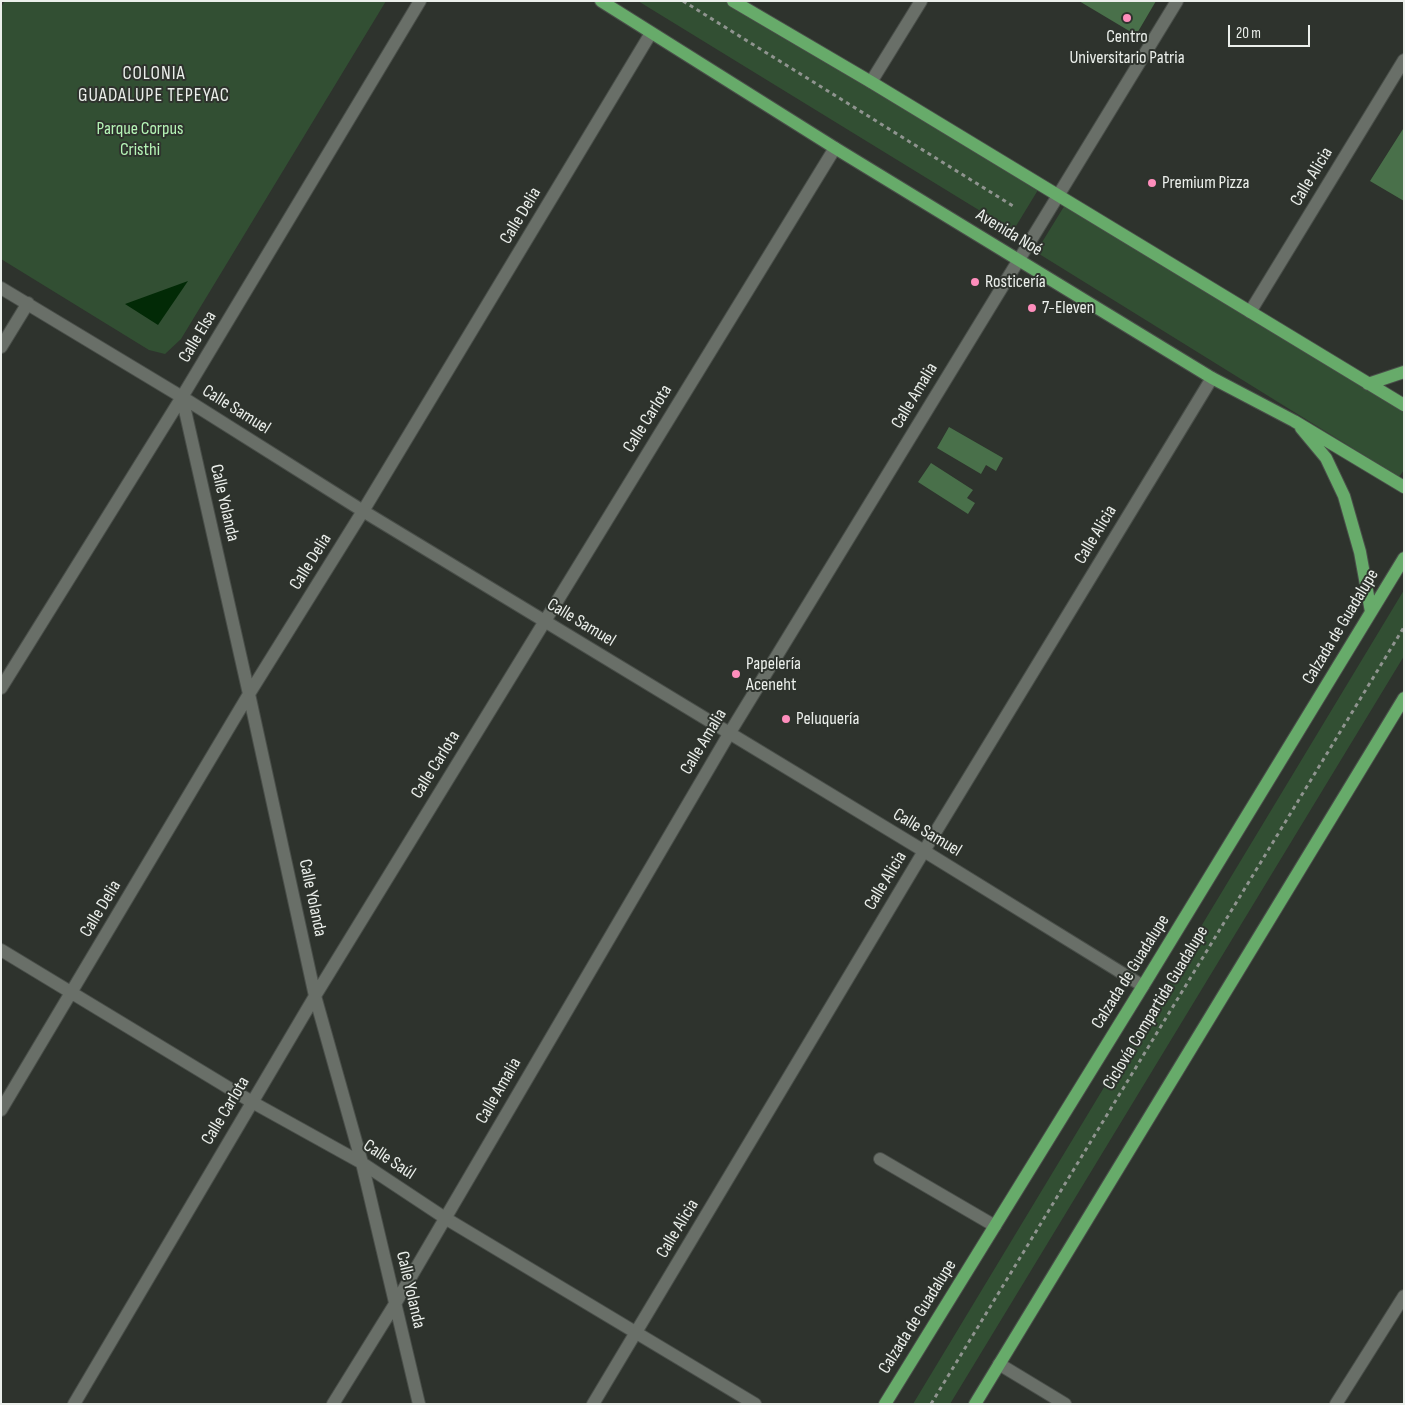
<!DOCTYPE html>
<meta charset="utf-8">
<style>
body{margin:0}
#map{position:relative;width:1405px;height:1405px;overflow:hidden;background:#2e332d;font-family:"Sofia Sans Condensed",sans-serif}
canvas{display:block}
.frame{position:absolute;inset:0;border:2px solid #ebefeb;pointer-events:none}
.scale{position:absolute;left:1228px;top:25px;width:82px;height:22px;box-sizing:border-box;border:2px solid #ebefeb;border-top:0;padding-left:6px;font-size:15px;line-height:18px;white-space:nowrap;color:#ebefeb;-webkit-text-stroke:4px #2e332d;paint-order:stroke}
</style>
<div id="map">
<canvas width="1405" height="1405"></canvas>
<div class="frame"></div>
<div class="scale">20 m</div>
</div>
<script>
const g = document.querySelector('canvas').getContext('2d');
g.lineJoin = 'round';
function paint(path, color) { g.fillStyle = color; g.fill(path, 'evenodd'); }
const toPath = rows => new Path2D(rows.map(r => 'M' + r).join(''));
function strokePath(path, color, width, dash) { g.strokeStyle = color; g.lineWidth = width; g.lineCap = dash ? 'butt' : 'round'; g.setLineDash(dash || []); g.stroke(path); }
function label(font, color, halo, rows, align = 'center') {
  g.font = font + ' "Sofia Sans Condensed",sans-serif'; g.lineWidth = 4; g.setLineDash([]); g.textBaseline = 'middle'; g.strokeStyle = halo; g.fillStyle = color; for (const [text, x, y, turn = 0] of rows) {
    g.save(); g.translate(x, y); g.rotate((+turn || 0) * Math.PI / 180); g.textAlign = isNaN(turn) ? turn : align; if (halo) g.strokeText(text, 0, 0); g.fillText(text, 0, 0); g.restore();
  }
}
paint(toPath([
 [5,1,386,1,181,339,165,354,149,350,1,259,1,7],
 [638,1,742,1,1041,185,1013,231],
 [1068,200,1404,409,1404,470,1399,477,1036,252],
 [1404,590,1404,656,950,1404,913,1404]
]), '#324f33');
paint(toPath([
 [188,281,158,325,125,304]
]), '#022a06');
paint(toPath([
 [1079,1,1156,1,1136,35],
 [1403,129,1404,130,1404,201,1370,181],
 [949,427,1003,458,996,471,986,465,981,474,937,448],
 [931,463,973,490,967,498,975,503,968,514,918,482]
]), '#49704a');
const minor = toPath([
 [871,82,921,1],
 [1,288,182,397,363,511,924,851,1143,986],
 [1250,312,1404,60],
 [1,347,28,303],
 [182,397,249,694,315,996,362,1163,419,1404],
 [1,688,182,397,420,1],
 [1,950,252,1102,362,1163,445,1218,755,1404],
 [1,1110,249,694,363,511,651,33],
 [880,1159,995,1226],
 [999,1364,1065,1404],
 [74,1404,315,996,835,148],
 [333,1404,395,1304,729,734,1177,1],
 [593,1404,924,851,1212,378],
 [1336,1404,1404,1296]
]);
const major = toPath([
 [601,1,835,148,1212,378,1294,421,1404,487],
 [733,1,871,82,1404,405],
 [1368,384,1404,372],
 [1301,428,1326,458,1344,496,1360,552,1371,612],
 [885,1404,1143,986,1404,558],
 [975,1404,1404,698]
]);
strokePath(minor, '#494e49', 14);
strokePath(major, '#494e49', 14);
strokePath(toPath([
 [683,1,1013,206],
 [931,1404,1404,627]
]), '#8f948f', 3, [4, 4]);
strokePath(minor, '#696f68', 12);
strokePath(major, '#67ab6a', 12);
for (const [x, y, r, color] of [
 [1127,18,5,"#fe8ebc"],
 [1152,183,5,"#fe8ebc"],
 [975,282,5,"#fe8ebc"],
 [1032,308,5,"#fe8ebc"],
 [736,674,5,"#fe8ebc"],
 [786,719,5,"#fe8ebc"]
]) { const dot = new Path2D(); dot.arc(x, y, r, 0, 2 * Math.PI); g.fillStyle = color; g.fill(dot); strokePath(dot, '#2e332d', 2); }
label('18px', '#ebefeb', '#2e332d', [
 ["Centro",1127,37,"center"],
 ["Universitario Patria",1127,58,"center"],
 ["Premium Pizza",1162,183],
 ["Rosticería",985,282],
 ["7-Eleven",1042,308],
 ["Papelería",746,664],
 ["Aceneht",746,685],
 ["Peluquería",796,719]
], 'left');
label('18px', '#b5f4b6', '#2e332d', [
 ["Parque Corpus",140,129],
 ["Cristhi",140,150]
]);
label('18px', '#ebefeb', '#2e332d', [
 ["Calle Alicia",1312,177,-59],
 ["Calle Delia",521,216,-59],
 ["Avenida Noé",1009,233,31],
 ["Calle Elsa",198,337,-59],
 ["Calle Amalia",915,396,-59],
 ["Calle Samuel",236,410,32],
 ["Calle Carlota",648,419,-58],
 ["Calle Yolanda",224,503,77],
 ["Calle Alicia",1096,535,-59],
 ["Calle Delia",311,562,-58],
 ["Calle Samuel",581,623,31],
 ["Calzada de Guadalupe",1341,627,-59],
 ["Calle Amalia",704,742,-59],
 ["Calle Carlota",436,765,-58],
 ["Calle Samuel",927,833,31],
 ["Calle Alicia",886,881,-59],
 ["Calle Yolanda",312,898,78],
 ["Calle Delia",101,909,-59],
 ["Calzada de Guadalupe",1131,972,-58],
 ["Ciclovía Compartida Guadalupe",1156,1008,-59],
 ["Calle Amalia",499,1091,-60],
 ["Calle Carlota",226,1111,-59],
 ["Calle Saúl",389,1160,33],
 ["Calle Alicia",678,1229,-59],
 ["Calle Yolanda",410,1290,77],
 ["Calzada de Guadalupe",918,1317,-58]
]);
g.letterSpacing = '1px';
label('19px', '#ebefeb', '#2e332d', [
 ["COLONIA",154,74],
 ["GUADALUPE TEPEYAC",154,96]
]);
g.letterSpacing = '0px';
</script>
